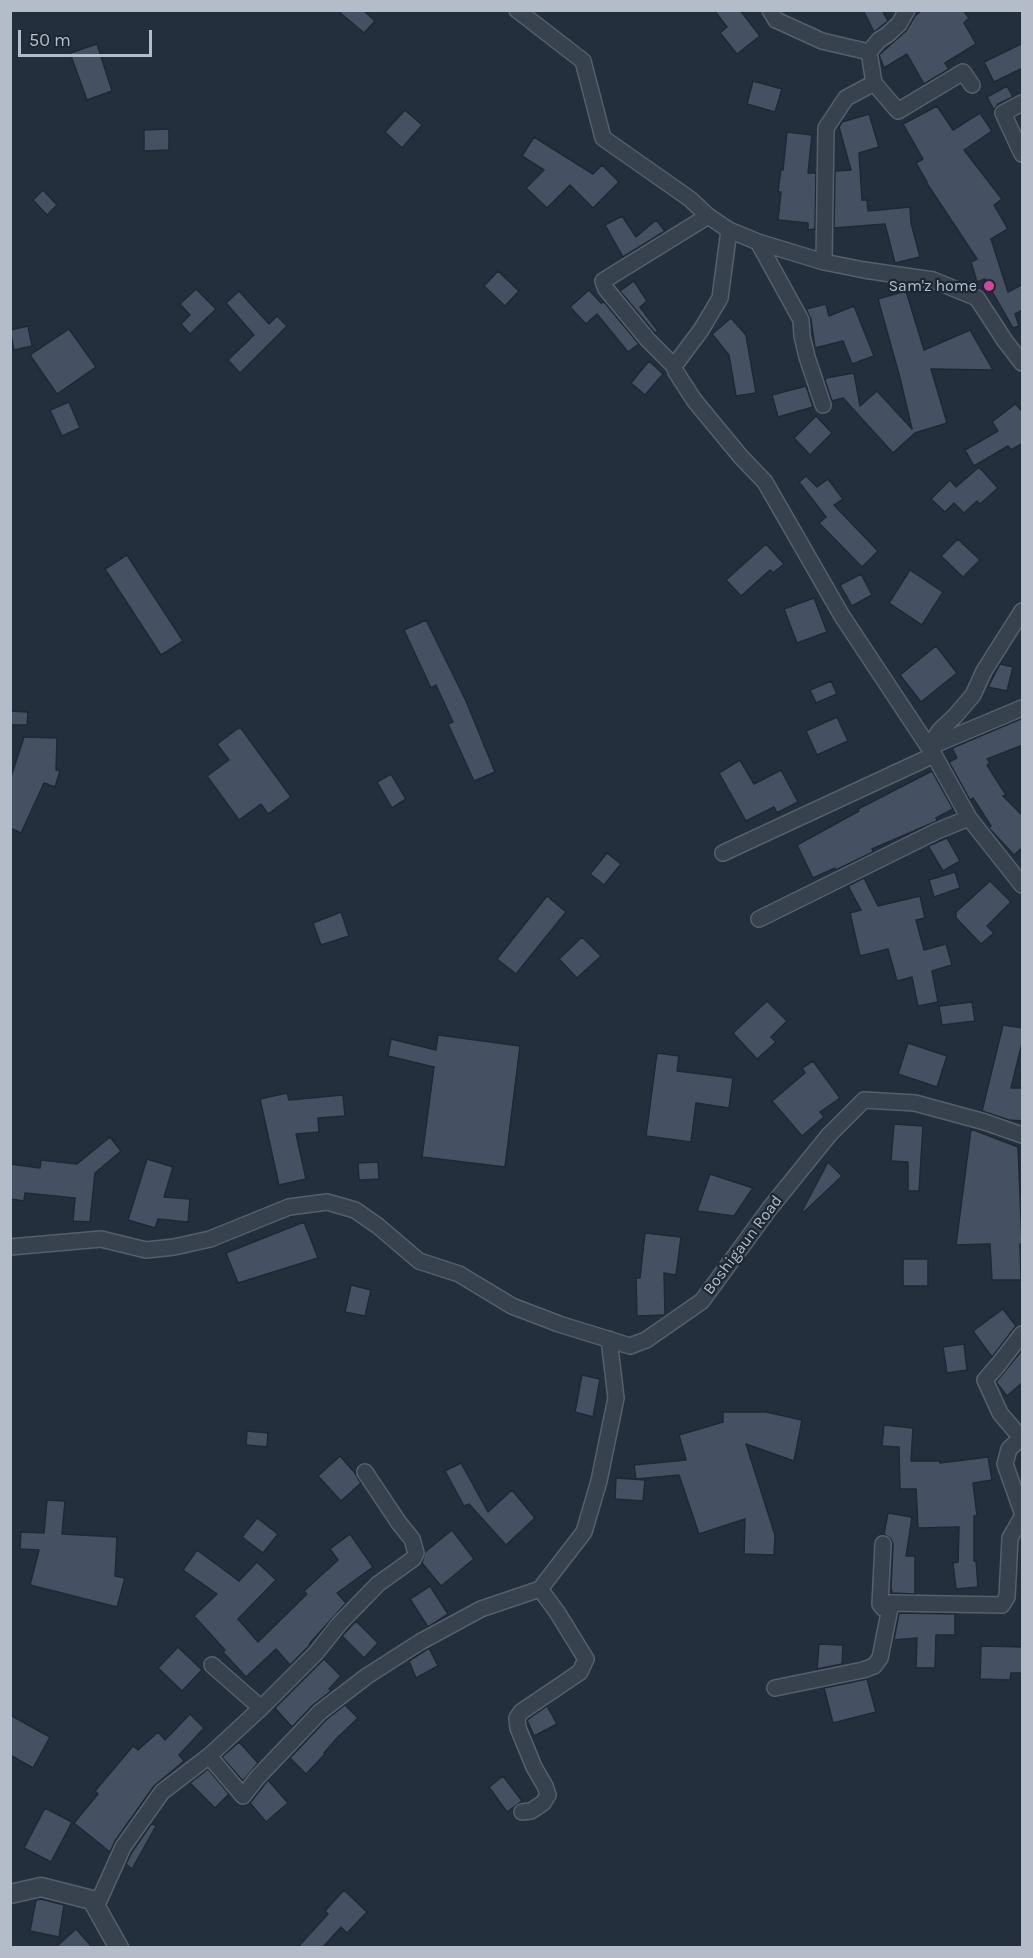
<!DOCTYPE html>
<style>
body{margin:0}
#map{position:relative;width:1033px;height:1958px;overflow:hidden;background:#242f3e;font-family:Karla,sans-serif}
canvas{display:block}
.frame{position:absolute;inset:0;border:12px solid #b4bcc9;pointer-events:none}
.scale{position:absolute;left:18px;top:30px;width:134px;height:27px;box-sizing:border-box;border:3px solid #b4bcc9;border-top:0;padding-left:8px;font-size:18px;line-height:21px;white-space:nowrap;color:#b4bcc9;-webkit-text-stroke:4px #1d2633;paint-order:stroke}
</style>
<div id="map">
<canvas width="1033" height="1958"></canvas>
<div class="frame"></div>
<div class="scale">50 m</div>
</div>
<script>
const g = document.querySelector('canvas').getContext('2d');
g.lineJoin = 'round';
function paint(path, color) { g.fillStyle = color; g.fill(path, 'evenodd'); }
const toPath = rows => new Path2D(rows.map(r => 'M' + r).join(''));
function strokePath(path, color, width, dash) { g.strokeStyle = color; g.lineWidth = width; g.lineCap = dash ? 'butt' : 'round'; g.setLineDash(dash || []); g.stroke(path); }
function label(font, color, halo, rows, align = 'center') {
  g.font = font + ' Karla,sans-serif'; g.lineWidth = 4.5; g.setLineDash([]); g.textBaseline = 'middle'; g.strokeStyle = halo; g.fillStyle = color; for (const [text, x, y, turn = 0] of rows) {
    g.save(); g.translate(x, y); g.rotate((+turn || 0) * Math.PI / 180); g.textAlign = isNaN(turn) ? turn : align; if (halo) g.strokeText(text, 0, 0); g.fillText(text, 0, 0); g.restore();
  }
}
const building = toPath([
 [337,10,363,10,375,21,364,33,337,10],
 [714,10,740,10,760,36,737,54,720,33,727,27,714,10],
 [863,10,882,10,888,21,874,32,863,10],
 [922,10,963,10,969,18,964,23,976,44,945,63,949,69,924,84,907,54,884,68,879,55,906,31,915,16,922,10],
 [1023,43,1023,68,994,82,984,62,1023,43],
 [97,44,112,91,87,100,70,53,97,44],
 [753,81,782,89,775,112,747,104,753,81],
 [1007,86,1013,97,998,104,994,110,987,97,1007,86],
 [937,106,953,130,980,113,992,131,964,150,1002,199,994,205,1008,229,991,239,1008,292,1023,284,1023,310,1015,314,1019,326,1013,328,985,279,977,282,971,262,977,259,926,182,927,182,916,163,923,159,903,124,937,106],
 [405,110,422,125,402,148,385,132,405,110],
 [869,114,879,147,859,153,862,200,867,200,868,211,910,207,911,223,920,257,895,263,885,224,834,228,835,171,851,170,839,127,842,122,869,114],
 [169,129,169,150,144,151,144,130,169,129],
 [787,132,812,135,808,173,816,173,815,229,808,230,808,223,778,220,781,192,778,192,781,169,783,170,787,132],
 [534,137,593,174,602,165,619,182,593,208,570,185,547,208,526,188,544,170,522,156,534,137],
 [43,190,57,205,47,215,33,200,43,190],
 [622,216,636,237,656,220,665,231,623,257,605,225,622,216],
 [498,271,519,291,505,306,484,286,498,271],
 [634,281,647,301,640,307,658,331,655,333,620,291,634,281],
 [196,289,216,309,190,334,181,324,190,315,180,304,196,289],
 [589,290,601,303,604,302,639,344,628,352,597,314,586,324,570,307,589,290],
 [239,291,269,324,277,316,287,326,240,373,228,360,254,335,226,303,239,291],
 [906,291,924,350,970,330,993,370,931,369,947,423,915,433,893,453,843,398,832,401,825,380,826,378,854,373,860,406,877,391,912,429,900,378,878,299,906,291],
 [826,304,829,316,854,306,874,356,852,364,843,341,815,348,811,319,806,309,826,304],
 [731,318,746,335,756,393,736,396,729,355,712,334,731,318],
 [28,326,32,346,14,350,10,330,28,326],
 [69,329,96,367,57,394,30,355,69,329],
 [649,361,663,374,645,395,631,383,649,361],
 [806,386,813,407,778,417,772,395,806,386],
 [69,402,80,428,62,436,50,410,69,402],
 [1015,404,1023,412,1023,443,1011,450,1008,446,974,466,965,450,998,431,992,422,1015,404],
 [816,416,832,433,810,455,794,438,816,416],
 [979,467,998,488,980,504,977,501,964,513,954,503,945,512,931,499,950,480,956,487,979,467],
 [806,476,817,487,828,479,843,499,834,505,878,551,862,567,819,523,826,517,799,482,806,476],
 [958,539,980,560,963,577,941,556,958,539],
 [766,544,784,564,773,573,770,570,741,596,726,580,766,544],
 [127,555,183,641,161,655,105,569,127,555],
 [910,570,943,592,922,625,889,603,910,570],
 [861,574,872,595,852,606,840,585,861,574],
 [814,598,827,632,797,643,784,609,814,598],
 [426,620,466,701,495,772,474,781,448,724,453,722,436,685,431,688,404,630,426,620],
 [936,646,957,673,921,702,900,675,936,646],
 [1000,664,1013,667,1007,691,988,687,1000,664],
 [831,681,837,694,816,703,810,690,831,681],
 [10,711,28,712,27,725,10,725,10,711],
 [837,717,848,741,817,755,806,731,837,717],
 [1023,718,1023,745,987,759,990,763,987,765,1006,795,1003,796,1023,816,1023,847,1014,855,989,828,991,826,973,798,970,800,949,762,957,758,952,748,1023,718],
 [240,727,291,797,268,814,261,804,239,820,207,776,229,760,217,744,240,727],
 [24,737,57,738,56,770,60,771,55,787,44,783,21,833,10,828,10,780,24,737],
 [740,760,754,784,781,770,798,802,777,813,774,807,746,821,719,773,740,760],
 [932,771,953,809,936,818,937,821,872,849,873,852,836,870,835,868,813,878,797,845,859,811,858,809,932,771],
 [391,774,406,799,392,808,377,782,391,774],
 [947,838,960,861,943,871,928,846,947,838],
 [607,853,621,864,604,885,590,874,607,853],
 [955,872,960,888,934,897,929,880,955,872],
 [864,878,878,906,920,896,925,918,916,920,924,950,946,944,952,965,932,971,938,1002,918,1006,912,977,897,981,888,949,860,956,850,913,861,910,848,886,864,878],
 [990,881,1011,902,987,926,994,933,981,944,956,918,956,912,990,881],
 [547,896,566,912,516,974,497,959,547,896],
 [341,912,349,936,321,945,313,923,341,912],
 [582,937,601,956,577,978,559,959,582,937],
 [767,1001,787,1021,771,1037,776,1042,757,1059,733,1033,767,1001],
 [972,1002,975,1021,942,1025,939,1006,972,1002],
 [1003,1025,1023,1028,1023,1039,1011,1088,1023,1088,1023,1121,1009,1120,982,1111,1003,1025],
 [438,1035,520,1046,505,1167,422,1157,434,1067,388,1056,391,1039,436,1050,438,1035],
 [908,1043,947,1056,937,1087,898,1074,908,1043],
 [657,1053,679,1056,677,1071,733,1078,729,1108,696,1103,691,1142,646,1136,657,1053],
 [813,1061,840,1098,820,1112,824,1117,802,1136,772,1101,805,1073,802,1068,813,1061],
 [287,1093,289,1100,343,1095,345,1116,318,1118,319,1132,296,1134,306,1179,279,1185,260,1099,287,1093],
 [894,1124,923,1126,919,1191,908,1191,908,1162,891,1161,894,1124],
 [971,1129,1018,1147,1022,1244,1020,1244,1021,1280,992,1280,990,1244,956,1245,971,1129],
 [110,1137,121,1151,95,1173,90,1222,73,1221,75,1198,25,1193,24,1201,10,1199,10,1164,40,1168,41,1160,77,1164,110,1137],
 [147,1159,173,1167,164,1197,190,1199,188,1222,158,1219,155,1228,128,1220,147,1159],
 [378,1162,379,1179,359,1180,358,1163,378,1162],
 [828,1162,842,1176,804,1212,802,1211,828,1162],
 [710,1174,753,1188,734,1216,697,1211,710,1174],
 [304,1222,318,1258,238,1283,226,1253,304,1222],
 [645,1233,681,1237,676,1275,664,1273,665,1315,637,1316,636,1278,640,1278,645,1233],
 [903,1259,928,1259,928,1286,903,1286,903,1259],
 [351,1285,371,1290,365,1316,345,1312,351,1285],
 [1003,1309,1016,1326,992,1357,973,1331,1003,1309],
 [964,1344,967,1370,947,1373,943,1347,964,1344],
 [1023,1349,1023,1382,1007,1396,996,1382,1023,1349],
 [582,1375,600,1379,593,1417,575,1412,582,1375],
 [723,1412,766,1412,802,1420,794,1461,746,1444,775,1535,774,1555,744,1554,745,1519,699,1534,679,1475,636,1479,634,1465,686,1460,679,1435,723,1422,723,1412],
 [884,1425,913,1428,911,1461,940,1461,940,1463,988,1457,992,1480,973,1483,977,1516,974,1516,974,1561,976,1561,978,1587,956,1589,953,1563,958,1562,959,1527,918,1528,916,1489,900,1489,899,1447,882,1446,884,1425],
 [247,1431,268,1433,267,1447,246,1445,247,1431],
 [340,1456,355,1473,361,1483,341,1501,318,1476,340,1456],
 [461,1463,488,1512,512,1490,535,1518,506,1545,469,1504,464,1506,445,1471,461,1463],
 [616,1478,645,1480,643,1501,615,1499,616,1478],
 [47,1500,65,1501,62,1534,117,1537,115,1576,125,1578,117,1607,30,1585,39,1550,20,1549,21,1532,44,1533,47,1500],
 [888,1513,912,1517,906,1556,915,1556,915,1594,892,1593,891,1588,893,1544,891,1539,884,1534,888,1513],
 [257,1518,278,1534,263,1553,242,1537,257,1518],
 [452,1530,474,1559,441,1586,422,1563,425,1552,452,1530],
 [350,1534,373,1567,337,1593,346,1603,310,1643,309,1646,290,1665,276,1649,246,1677,223,1652,225,1650,194,1616,217,1594,183,1570,197,1550,239,1581,257,1562,276,1580,238,1619,258,1642,307,1594,304,1591,338,1560,330,1549,350,1534],
 [430,1586,448,1614,428,1627,410,1599,430,1586],
 [899,1613,955,1614,955,1635,936,1635,935,1668,916,1668,917,1638,894,1640,899,1613],
 [356,1621,378,1643,364,1658,342,1636,356,1621],
 [819,1644,843,1645,842,1664,817,1669,819,1644],
 [981,1646,1023,1647,1023,1673,1011,1673,1010,1680,980,1679,981,1646],
 [178,1647,202,1670,182,1691,158,1668,178,1647],
 [429,1648,438,1666,416,1678,409,1661,429,1648],
 [324,1659,341,1676,329,1689,331,1691,313,1705,292,1727,275,1708,324,1659],
 [867,1679,876,1712,833,1723,824,1688,867,1679],
 [345,1705,358,1718,337,1738,324,1753,325,1754,306,1774,290,1758,327,1719,345,1705],
 [547,1706,557,1724,534,1736,527,1720,547,1706],
 [190,1714,204,1728,179,1755,184,1761,154,1786,115,1841,110,1852,74,1823,98,1794,95,1791,133,1746,138,1750,158,1732,165,1740,190,1714],
 [10,1715,50,1737,33,1768,10,1755,10,1715],
 [239,1742,258,1763,243,1781,222,1757,239,1742],
 [208,1769,229,1794,215,1808,190,1783,208,1769],
 [503,1776,522,1801,507,1812,489,1787,503,1776],
 [268,1780,288,1803,266,1822,250,1803,268,1780],
 [45,1808,72,1822,51,1862,24,1848,45,1808],
 [152,1823,156,1826,132,1869,126,1864,132,1852,152,1823],
 [344,1890,367,1912,347,1933,341,1927,323,1947,298,1947,328,1914,325,1911,344,1890],
 [41,1899,64,1905,59,1937,30,1931,36,1900,41,1899],
 [76,1929,92,1947,56,1947,76,1929]
]);
paint(building, '#455162');
strokePath(building, '#1f2835', 1.5);
const minor = toPath([
 [517,10,583,61,603,138,690,199,708,216,729,230,758,242,824,262],
 [770,10,776,20,822,41,869,52],
 [869,52,874,83,898,111,963,72,972,85],
 [869,52,879,40,887,35,899,24,907,10],
 [874,83,846,98,826,128,824,262,864,270,933,280,977,298,1005,341,1022,363],
 [1022,103,1003,113,1022,154],
 [708,216,603,281,606,289,648,340,674,366,701,330,720,298,729,230],
 [758,242,801,320,802,336,807,357,823,405],
 [674,366,676,372,694,400,741,457,765,482,842,616,934,755,969,818,1022,885],
 [929,747,940,730,955,716,973,695,984,671,1022,611],
 [929,747,1022,708],
 [723,853,934,755],
 [759,919,937,831,969,818],
 [10,1247,101,1239,146,1250,174,1247,210,1239,289,1207,327,1202,355,1210,378,1226,419,1261,459,1274,512,1306,559,1324,630,1346,646,1340,702,1301,770,1208,829,1135,864,1100,915,1103,985,1122,1022,1135],
 [1022,1334,998,1365,985,1380,1000,1413,1021,1438,1009,1449,1005,1464,1022,1512],
 [891,1603,1002,1605,1007,1597,1010,1538,1022,1517],
 [212,1665,261,1708],
 [775,1688,863,1670,874,1666,880,1658,891,1603,883,1608,880,1604,883,1544],
 [209,1756,261,1708,316,1653,340,1623,378,1584,413,1559,416,1553,412,1539,399,1523,365,1472],
 [522,1812,531,1811,543,1803,548,1795,545,1786,534,1767,518,1728,517,1718,521,1712,580,1672,586,1659,557,1612,540,1589],
 [92,1900,97,1905,123,1847,162,1792,209,1756,243,1796,257,1778,320,1712,367,1676,420,1642,481,1609,540,1589,584,1532,599,1481,616,1398,609,1339]
]);
const tertiary = toPath([
 [10,1894,41,1887,92,1900,119,1948]
]);
strokePath(minor, '#565f6c', 18);
strokePath(tertiary, '#565f6c', 21);
strokePath(minor, '#38414e', 15);
strokePath(tertiary, '#38414e', 18);
for (const [x, y, r, color] of [
 [989,286,6,"#d1479c"]
]) { const dot = new Path2D(); dot.arc(x, y, r, 0, 2 * Math.PI); g.fillStyle = color; g.fill(dot); strokePath(dot, '#1d2633', 2); }
label('16px', '#b4bcc9', '#1d2633', [
 ["Sam'z home",977,286]
], 'right');
label('16px', '#b4bcc9', '#1d2633', [
 ["Boshigaun Road",743,1245,-53]
]);
</script>
